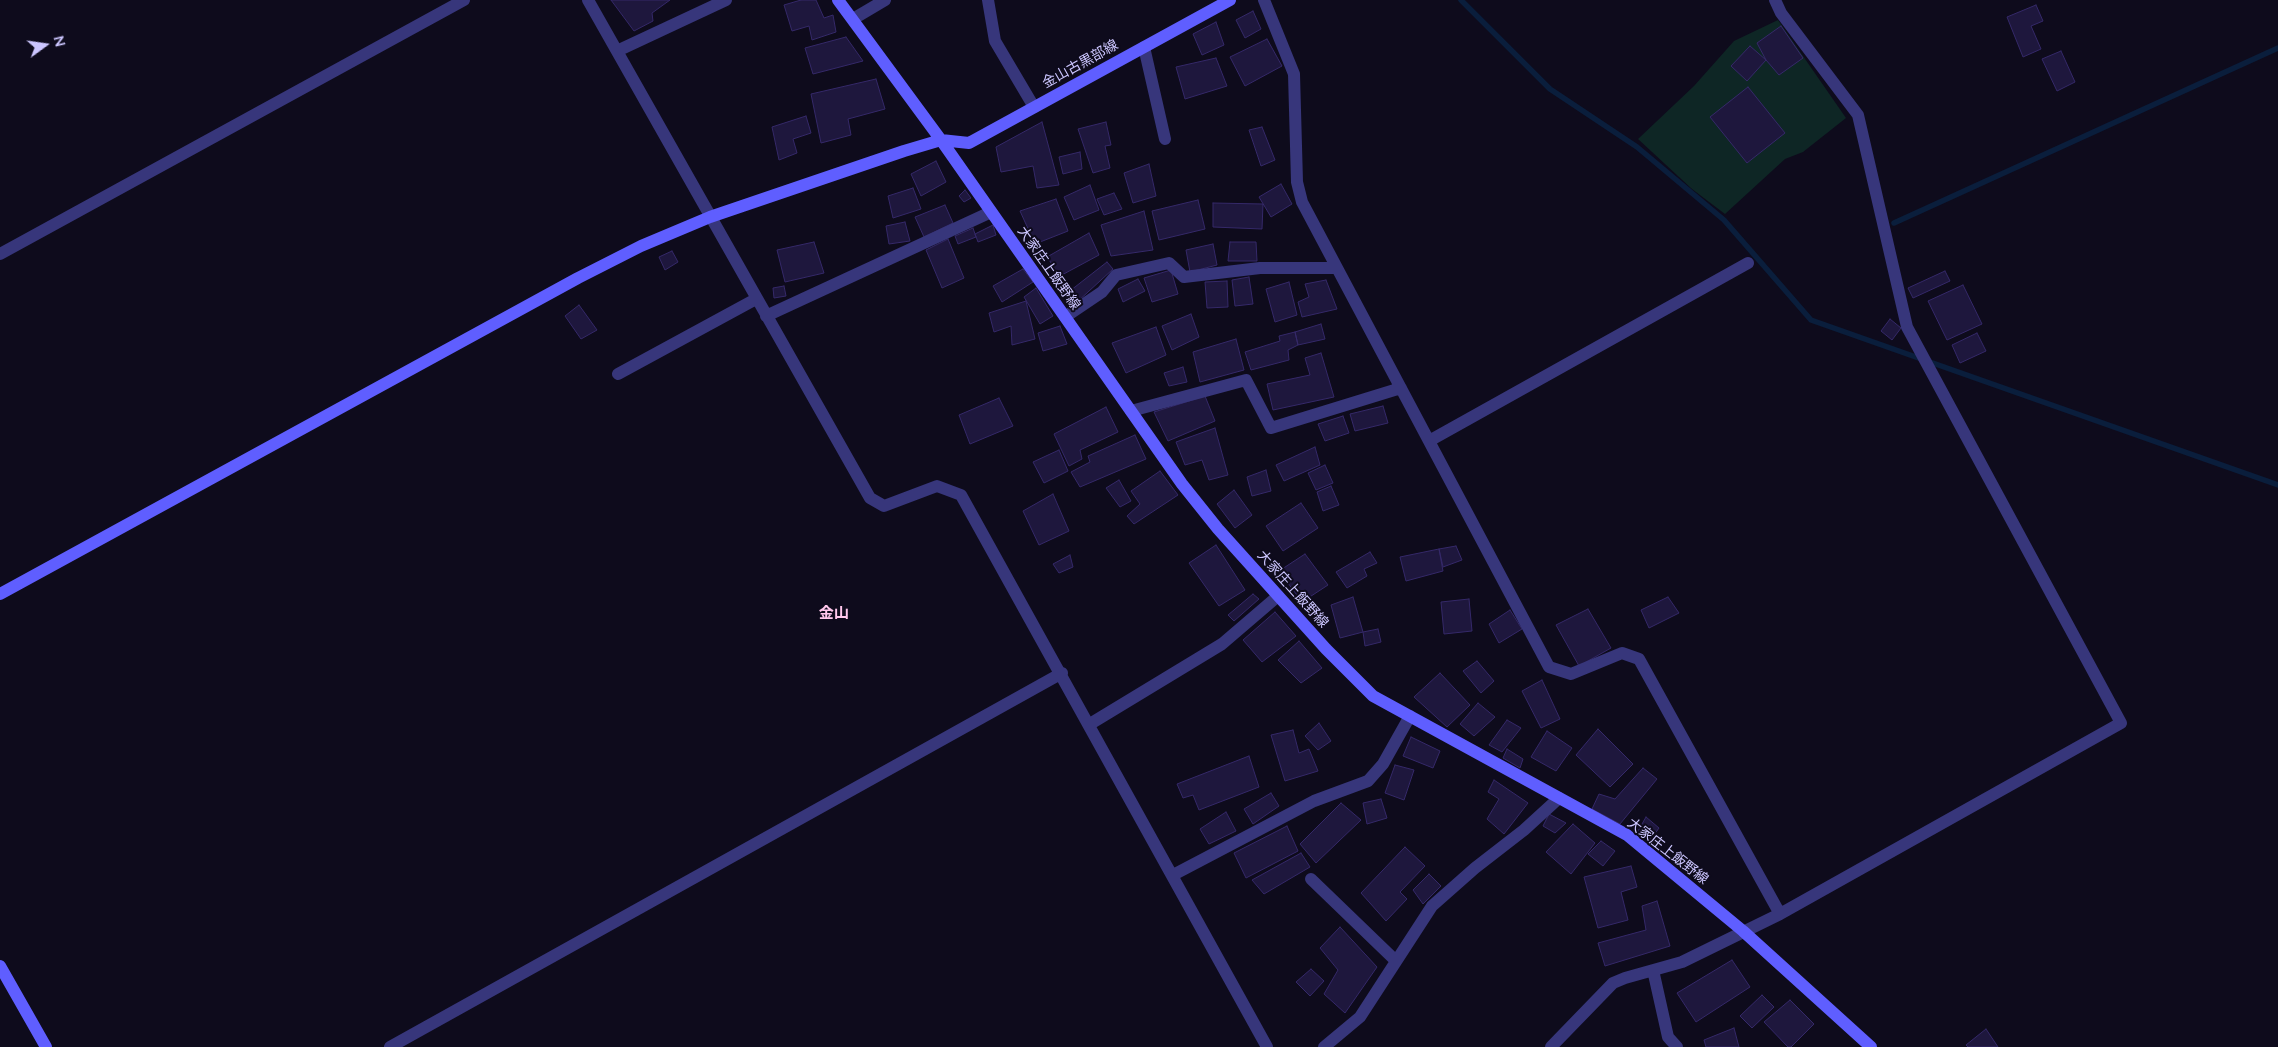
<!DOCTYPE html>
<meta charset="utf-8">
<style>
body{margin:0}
#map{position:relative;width:2278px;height:1047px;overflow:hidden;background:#0e0b1c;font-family:Lato,sans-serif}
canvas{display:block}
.north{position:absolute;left:20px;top:20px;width:50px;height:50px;-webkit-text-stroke:4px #0e0b1c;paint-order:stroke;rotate:76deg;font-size:14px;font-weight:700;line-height:20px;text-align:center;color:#ccc6ff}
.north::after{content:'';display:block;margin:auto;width:18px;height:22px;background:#ccc6ff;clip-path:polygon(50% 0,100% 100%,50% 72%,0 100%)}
</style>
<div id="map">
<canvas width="2278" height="1047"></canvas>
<div class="north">N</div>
</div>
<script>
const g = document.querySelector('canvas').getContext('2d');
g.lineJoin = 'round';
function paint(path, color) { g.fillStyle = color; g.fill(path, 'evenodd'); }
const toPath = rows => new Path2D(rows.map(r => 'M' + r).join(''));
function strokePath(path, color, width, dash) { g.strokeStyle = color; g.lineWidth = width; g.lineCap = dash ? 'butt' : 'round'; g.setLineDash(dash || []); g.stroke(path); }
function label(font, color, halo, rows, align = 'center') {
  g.font = font + ' Lato,"Noto Sans JP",sans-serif'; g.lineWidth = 4; g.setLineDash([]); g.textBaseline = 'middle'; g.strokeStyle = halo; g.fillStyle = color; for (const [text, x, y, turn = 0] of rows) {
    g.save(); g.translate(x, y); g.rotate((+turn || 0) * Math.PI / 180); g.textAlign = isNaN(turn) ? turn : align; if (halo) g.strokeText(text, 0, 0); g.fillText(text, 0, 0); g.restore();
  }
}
paint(toPath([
 [1778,20,1846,118,1803,152,1785,159,1725,214,1692,189,1638,139,1694,86,1734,41]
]), '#0e2625');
strokePath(toPath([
 [1461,0,1550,89,1637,147,1724,220,1811,320,2278,485],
 [1894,223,2278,48]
]), '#0a1e3c', 5.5);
const building = toPath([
 [611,0,670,0,652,13,653,21,634,31,611,0],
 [801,0,816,0,824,18,833,15,836,32,812,40,809,26,792,31,784,5,801,0],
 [2036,5,2043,21,2031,26,2041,49,2023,57,2007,17,2036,5],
 [1253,11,1261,29,1245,38,1236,20,1253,11],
 [1216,22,1224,45,1202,55,1193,34,1216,22],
 [1781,26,1803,58,1779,75,1766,60,1757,43,1781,26],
 [846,37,863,61,813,74,805,48,846,37],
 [1267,39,1282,66,1245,86,1230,57,1267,39],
 [1750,46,1766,60,1747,81,1731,66,1750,46],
 [2061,51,2075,82,2057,91,2042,59,2061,51],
 [1216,58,1227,86,1185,99,1176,67,1216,58],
 [876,79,885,109,848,119,851,135,821,143,811,94,876,79],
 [1748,87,1785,133,1747,163,1710,117,1748,87],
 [806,116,811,133,793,139,797,153,779,160,772,127,806,116],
 [1042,122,1059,185,1037,188,1033,166,1001,172,996,147,1042,122],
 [1106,122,1111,145,1105,146,1110,168,1093,173,1078,129,1106,122],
 [1262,127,1275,160,1261,166,1249,130,1262,127],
 [1080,152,1082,169,1063,174,1059,157,1080,152],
 [936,161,946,182,921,196,911,174,936,161],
 [1149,164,1156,196,1133,203,1124,173,1149,164],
 [1281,184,1292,204,1271,217,1259,197,1281,184],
 [1090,185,1099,210,1074,220,1064,197,1090,185],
 [913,188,921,209,893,218,888,196,913,188],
 [965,190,971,198,964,202,959,196,965,190],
 [1114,193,1122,209,1104,215,1097,199,1114,193],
 [1056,199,1068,231,1035,244,1020,211,1056,199],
 [1198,200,1205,229,1159,240,1152,211,1198,200],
 [1213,203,1263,204,1262,229,1213,227,1213,203],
 [945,205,953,223,924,237,915,217,945,205],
 [1144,211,1153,250,1111,256,1101,225,1144,211],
 [905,222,910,241,889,244,886,226,905,222],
 [993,225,996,235,978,242,975,234,993,225],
 [973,228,976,237,958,244,955,236,973,228],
 [1089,233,1099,255,1060,276,1047,257,1089,233],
 [948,239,964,278,942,288,926,250,948,239],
 [814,242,824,273,785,282,777,250,814,242],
 [1230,242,1256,242,1257,261,1228,261,1230,242],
 [1213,244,1217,265,1190,272,1186,250,1213,244],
 [672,251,678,262,665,270,659,257,672,251],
 [1107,262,1113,269,1076,303,1066,294,1107,262],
 [1023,269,1033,282,1002,302,993,286,1023,269],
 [1171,270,1178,294,1152,302,1144,278,1171,270],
 [1945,271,1950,281,1913,298,1908,288,1945,271],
 [1249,277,1253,304,1235,306,1232,280,1249,277],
 [1138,279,1145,291,1123,302,1118,289,1138,279],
 [1326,280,1337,309,1302,317,1298,302,1309,297,1305,284,1326,280],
 [1227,281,1228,307,1207,308,1205,282,1227,281],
 [1289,282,1297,315,1275,322,1266,289,1289,282],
 [1963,285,1982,324,1947,340,1928,301,1963,285],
 [784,286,786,296,774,298,773,288,784,286],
 [1036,288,1053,316,1040,324,1024,297,1036,288],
 [1026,301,1035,339,1012,345,1011,326,994,332,989,313,1026,301],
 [579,305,597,330,581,339,565,316,579,305],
 [1191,314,1199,337,1172,350,1162,326,1191,314],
 [1890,319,1901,328,1892,340,1881,331,1890,319],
 [1321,324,1325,339,1298,345,1295,332,1321,324],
 [1060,326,1067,344,1043,351,1038,333,1060,326],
 [1156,327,1166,355,1126,373,1112,343,1156,327],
 [1295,332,1298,345,1288,350,1289,360,1251,370,1245,352,1280,341,1279,336,1295,332],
 [1977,333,1986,351,1960,363,1952,345,1977,333],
 [1236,339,1244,370,1200,382,1193,352,1236,339],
 [1321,353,1334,397,1273,410,1267,384,1310,375,1305,358,1321,353],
 [1183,367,1187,382,1169,386,1164,373,1183,367],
 [1205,396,1215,421,1168,441,1154,412,1205,396],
 [999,398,1013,426,970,444,959,415,999,398],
 [1383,406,1388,423,1355,431,1350,414,1383,406],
 [1106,407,1118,432,1080,450,1082,459,1069,466,1054,434,1106,407],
 [1343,416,1349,433,1325,441,1318,424,1343,416],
 [1215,428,1228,475,1209,480,1202,460,1185,465,1176,442,1215,428],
 [1135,435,1146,459,1080,487,1071,472,1090,462,1088,456,1135,435],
 [1315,447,1320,465,1284,481,1276,465,1315,447],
 [1059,450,1068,471,1044,483,1033,462,1059,450],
 [1325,465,1333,483,1316,490,1308,473,1325,465],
 [1266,470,1271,491,1252,496,1247,477,1266,470],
 [1160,471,1178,495,1134,524,1127,516,1140,504,1131,491,1160,471],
 [1119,480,1131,501,1120,507,1106,488,1119,480],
 [1331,486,1339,505,1323,511,1317,492,1331,486],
 [1234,490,1252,515,1235,528,1217,504,1234,490],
 [1053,494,1069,531,1039,545,1023,511,1053,494],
 [1301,503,1318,528,1283,551,1266,526,1301,503],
 [1216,545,1245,590,1219,606,1189,563,1216,545],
 [1456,546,1462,560,1443,567,1439,549,1456,546],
 [1439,549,1443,571,1406,581,1400,557,1439,549],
 [1370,552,1377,563,1364,569,1367,576,1347,588,1336,572,1370,552],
 [1305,554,1328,585,1302,602,1279,571,1305,554],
 [1070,555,1073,567,1059,573,1053,564,1070,555],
 [1253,594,1259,599,1234,621,1228,615,1253,594],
 [1353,597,1363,632,1340,638,1331,605,1353,597],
 [1668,597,1679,613,1649,628,1641,610,1668,597],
 [1469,599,1472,631,1444,634,1441,602,1469,599],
 [1588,609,1611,648,1579,666,1556,625,1588,609],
 [1510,610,1522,629,1499,643,1489,624,1510,610],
 [1275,612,1296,636,1262,662,1243,640,1275,612],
 [1378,629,1381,642,1365,646,1363,632,1378,629],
 [1299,641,1322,668,1301,683,1278,660,1299,641],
 [1477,661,1494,681,1481,693,1463,671,1477,661],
 [1440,673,1470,705,1447,727,1414,697,1440,673],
 [1542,680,1560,719,1541,728,1522,691,1542,680],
 [1478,703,1495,717,1474,736,1460,724,1478,703],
 [1507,720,1521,728,1502,752,1489,745,1507,720],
 [1319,723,1331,741,1318,750,1305,736,1319,723],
 [1598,729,1633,764,1610,787,1576,755,1598,729],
 [1293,730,1299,753,1309,749,1318,771,1285,781,1271,735,1293,730],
 [1547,731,1572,748,1556,771,1531,757,1547,731],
 [1411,737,1440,751,1433,768,1403,756,1411,737],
 [1507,749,1523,759,1520,768,1503,758,1507,749],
 [1249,756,1259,787,1199,810,1193,795,1183,798,1177,784,1249,756],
 [1395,765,1414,770,1404,800,1385,793,1395,765],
 [1643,768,1657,779,1620,824,1592,809,1599,794,1615,799,1643,768],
 [1494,780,1528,803,1504,834,1487,819,1499,799,1488,792,1494,780],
 [1271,793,1279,806,1253,824,1244,809,1271,793],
 [1381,799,1387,818,1367,824,1363,803,1381,799],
 [1341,803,1361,820,1316,863,1300,844,1341,803],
 [1226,812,1236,831,1209,844,1200,829,1226,812],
 [1549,814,1566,823,1555,833,1543,826,1549,814],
 [1646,817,1659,828,1651,839,1638,831,1646,817],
 [1573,824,1595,843,1571,874,1546,852,1573,824],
 [1287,826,1298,851,1246,878,1234,853,1287,826],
 [1601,841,1615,851,1603,866,1588,854,1601,841],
 [1405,847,1425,866,1400,892,1407,899,1386,921,1361,893,1405,847],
 [1301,853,1310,867,1264,894,1252,880,1301,853],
 [1631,866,1637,887,1621,892,1628,920,1598,928,1584,877,1631,866],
 [1429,874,1441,886,1423,904,1413,890,1429,874],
 [1657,901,1670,946,1605,966,1598,943,1646,930,1642,906,1657,901],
 [1340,927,1377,967,1345,1013,1324,994,1338,970,1320,948,1340,927],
 [1732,960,1750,987,1696,1022,1677,993,1732,960],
 [1311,969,1324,981,1310,996,1296,982,1311,969],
 [1762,995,1774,1007,1752,1028,1740,1016,1762,995],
 [1790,1000,1814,1024,1791,1047,1788,1047,1764,1022,1790,1000],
 [1734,1028,1739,1047,1706,1047,1704,1040,1734,1028],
 [1986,1029,1998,1047,1968,1047,1966,1045,1986,1029]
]);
paint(building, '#1e173d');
strokePath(building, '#352969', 1);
strokePath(toPath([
 [588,0,870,498,884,506,937,486,961,495,1267,1047],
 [988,0,995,41,1034,107],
 [1264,0,1294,74,1297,182,1302,202,1549,667,1571,674,1622,653,1639,659,1780,914],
 [853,19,885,0],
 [1144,47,1165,139],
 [617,51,726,0],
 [0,254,464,0],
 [766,316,991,212],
 [1065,317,1102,292,1116,275,1169,263,1184,277,1260,268,1337,268],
 [618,374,756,299],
 [1131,411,1246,380,1271,428,1401,388],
 [1429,441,1748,263],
 [1090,724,1222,644,1278,596],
 [1173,875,1314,801,1368,781,1383,764,1410,716],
 [1311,879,1396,961],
 [1653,970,1668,1037,1677,1047],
 [390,1047,1062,673],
 [1324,1047,1360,1017,1432,906,1475,868,1524,830,1559,798],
 [1551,1047,1613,983,1625,978,1682,962,1780,914,2121,723,1907,327,1858,115,1781,13,1775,0]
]), '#37367b', 12);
strokePath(toPath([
 [838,0,941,140,1182,484,1218,529,1326,649,1373,696,1627,835,1743,931,1871,1047],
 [0,594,578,278,641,246,710,217,904,151,941,140,969,143,1230,0],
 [0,966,46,1047]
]), '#5f5eff', 12);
label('14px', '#ccc6ff', '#0e0b1c', [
 ["金山古黒部線",1080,64,-29],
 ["大家庄上飯野線",1049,268,55],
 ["大家庄上飯野線",1293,589,48],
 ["大家庄上飯野線",1668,851,38]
]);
label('bold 15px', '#ffc8ec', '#0e0b1c', [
 ["金山",834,613]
]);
</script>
